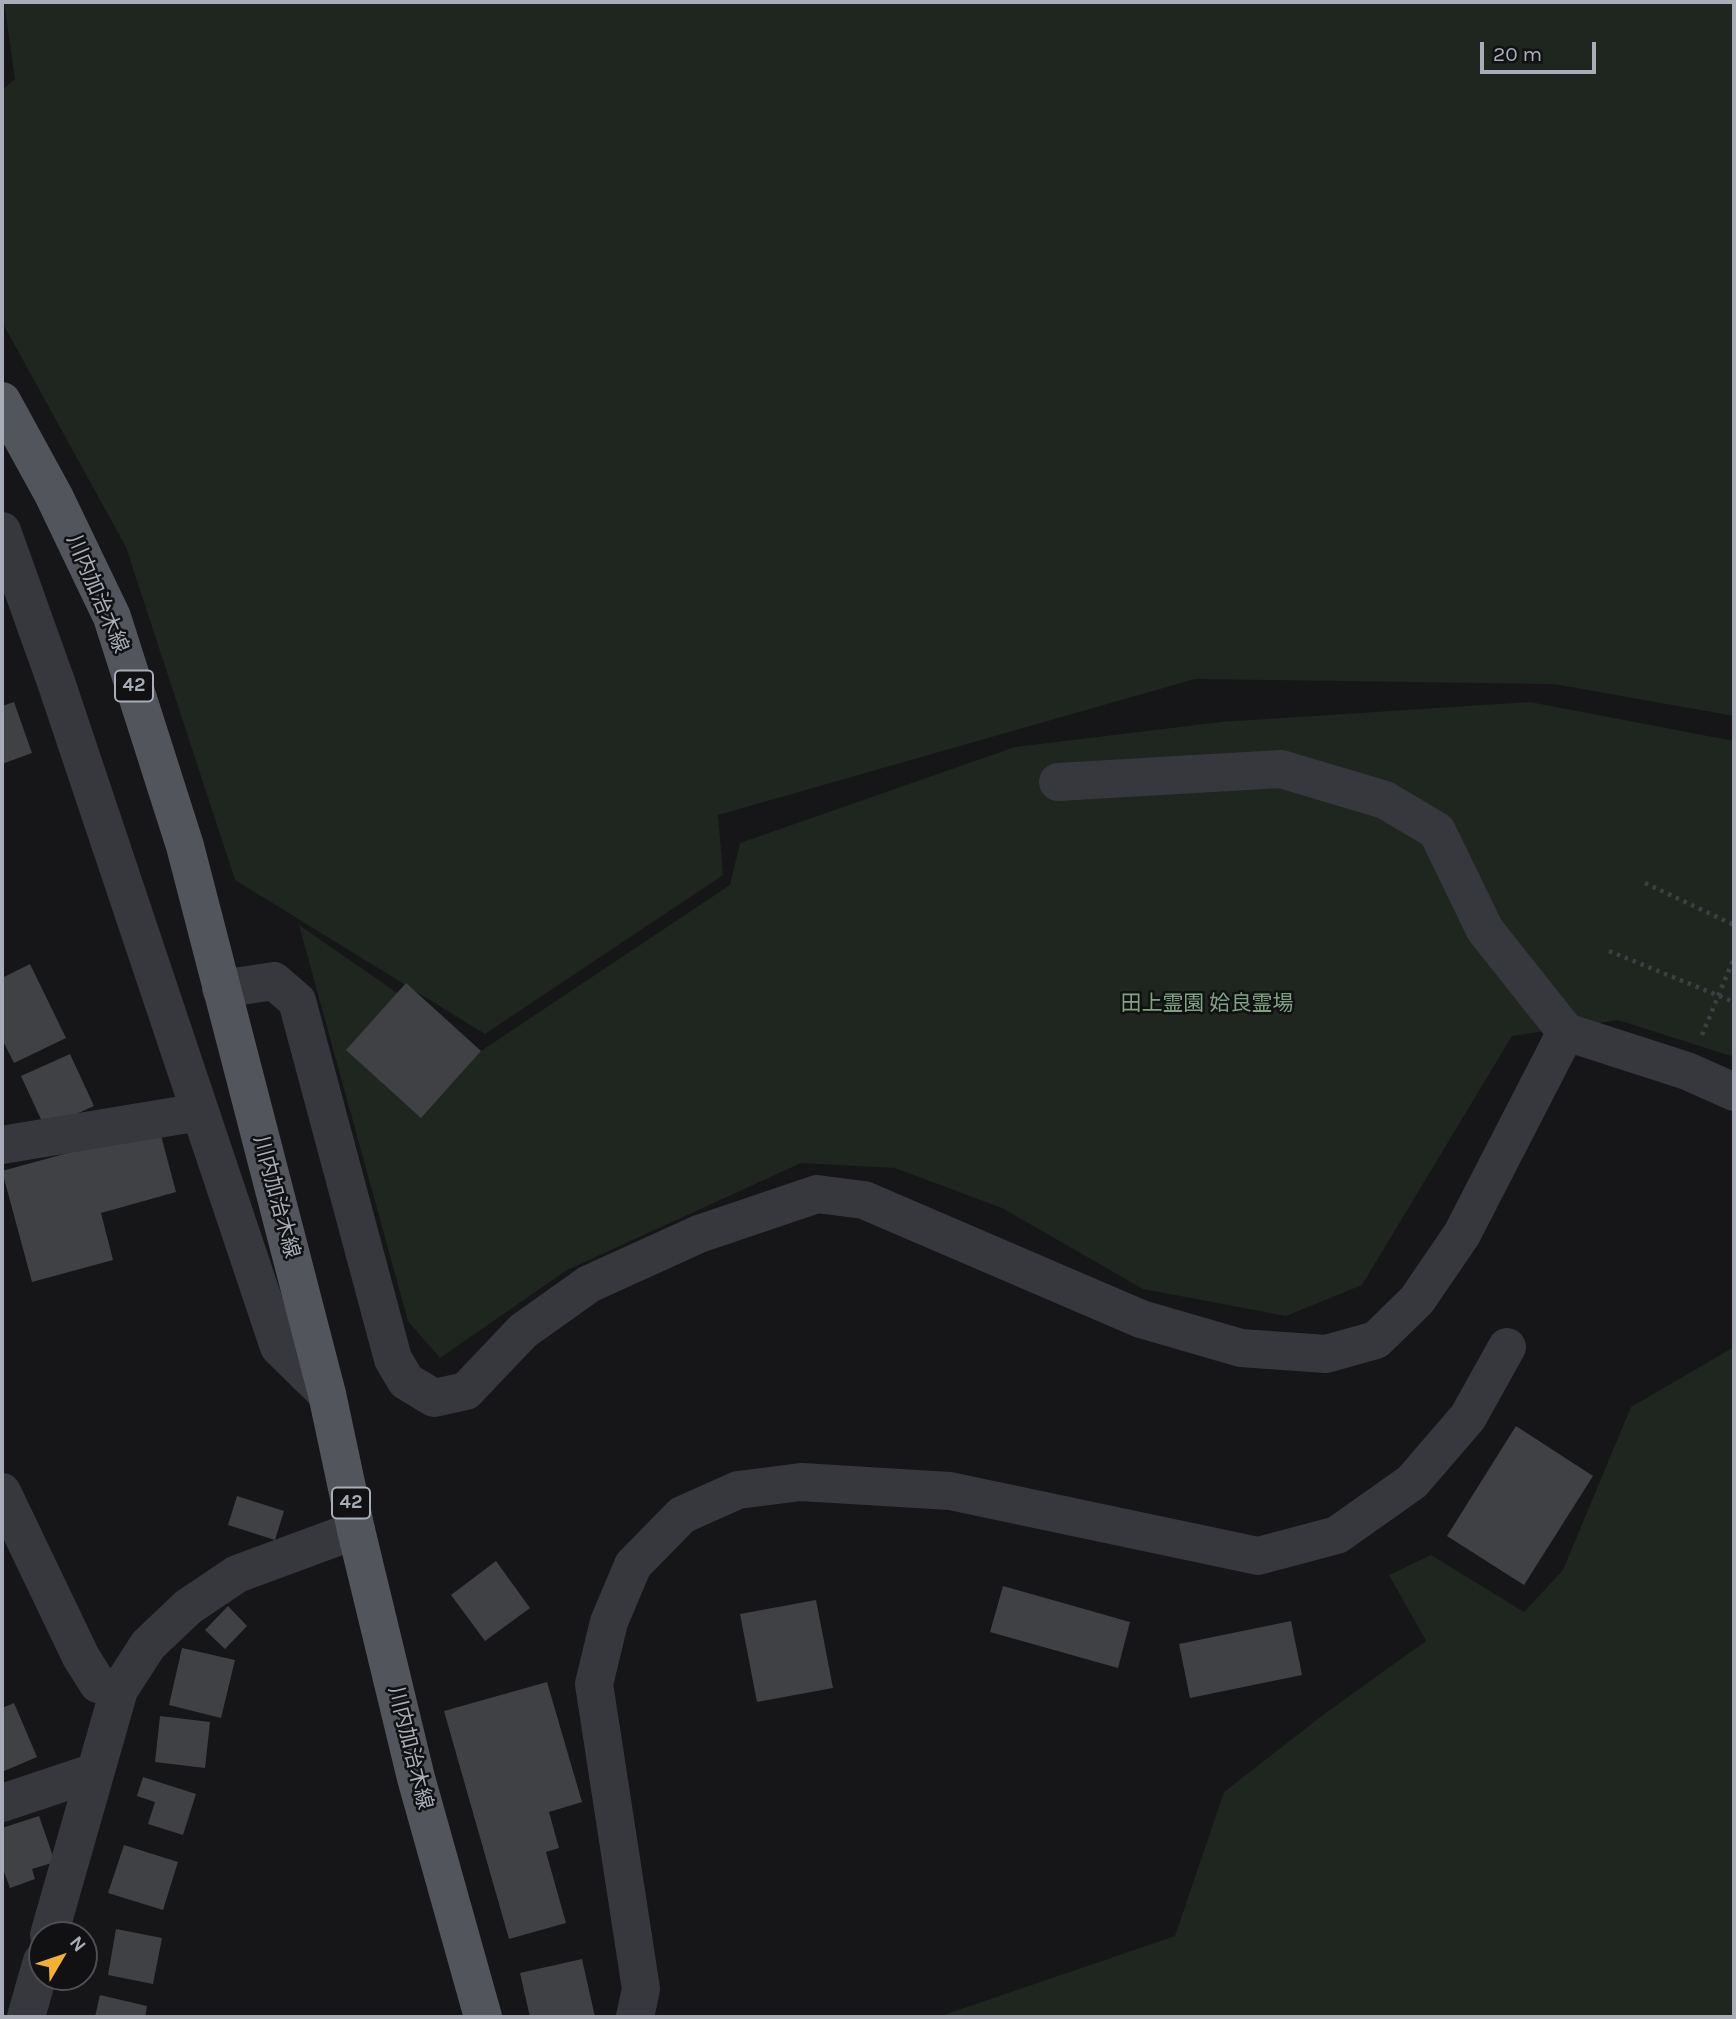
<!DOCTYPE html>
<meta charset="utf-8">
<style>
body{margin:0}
#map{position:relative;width:1736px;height:2019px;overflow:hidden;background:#161618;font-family:Karla,sans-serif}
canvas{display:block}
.frame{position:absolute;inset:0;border:4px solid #a8adb8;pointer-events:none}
.north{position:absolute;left:28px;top:1921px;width:70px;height:70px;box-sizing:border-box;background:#111113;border:2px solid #4d4f55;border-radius:50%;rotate:51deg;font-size:19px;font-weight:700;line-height:28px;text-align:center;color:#a8adb8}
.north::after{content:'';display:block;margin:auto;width:24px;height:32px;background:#f2b134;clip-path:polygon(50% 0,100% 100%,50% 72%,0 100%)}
.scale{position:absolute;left:1480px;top:42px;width:116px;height:32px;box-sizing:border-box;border:4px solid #a8adb8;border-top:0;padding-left:9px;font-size:21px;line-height:24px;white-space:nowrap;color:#a8adb8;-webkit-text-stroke:5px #111113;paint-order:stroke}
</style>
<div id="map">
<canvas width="1736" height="2019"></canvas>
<div class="frame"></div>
<div class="north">N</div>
<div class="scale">20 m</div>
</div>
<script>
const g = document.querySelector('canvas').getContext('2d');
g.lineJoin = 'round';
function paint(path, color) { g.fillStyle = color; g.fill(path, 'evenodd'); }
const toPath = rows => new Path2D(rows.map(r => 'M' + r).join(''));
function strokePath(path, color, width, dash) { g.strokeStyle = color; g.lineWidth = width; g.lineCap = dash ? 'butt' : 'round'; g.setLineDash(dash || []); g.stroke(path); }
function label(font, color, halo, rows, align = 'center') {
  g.font = font + ' Karla,"Noto Sans JP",sans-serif'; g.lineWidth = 5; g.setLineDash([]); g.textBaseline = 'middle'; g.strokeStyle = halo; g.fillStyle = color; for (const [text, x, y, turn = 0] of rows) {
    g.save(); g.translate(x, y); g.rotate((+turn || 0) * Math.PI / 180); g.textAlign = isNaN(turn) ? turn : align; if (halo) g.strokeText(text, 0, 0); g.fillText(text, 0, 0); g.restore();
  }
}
paint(toPath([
 [4,2,1734,2,1734,716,1554,684,1195,679,718,815,723,875,485,1034,235,880,126,547,2,322,2,90,15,79],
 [1530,702,1734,741,1734,1057,1618,1020,1512,1036,1362,1285,1286,1316,1143,1289,1002,1208,895,1168,801,1163,567,1270,440,1358,408,1321,299,925,481,1051,730,885,740,843,1015,747,1221,722],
 [1734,1347,1734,2017,938,2017,1175,1936,1224,1792,1327,1712,1426,1641,1389,1575,1431,1555,1524,1612,1563,1570,1631,1407]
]), '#1e261f');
paint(toPath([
 [14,702,32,753,2,764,2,706],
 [30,964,66,1038,14,1063,2,1039,2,978],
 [406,983,481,1051,421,1118,346,1050],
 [70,1054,94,1106,45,1128,21,1076],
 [159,1128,176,1192,101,1213,113,1260,32,1282,2,1171],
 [1516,1426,1593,1476,1524,1585,1447,1536],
 [237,1496,284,1511,275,1540,228,1525],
 [496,1561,530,1608,485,1641,451,1595],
 [1003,1586,1130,1622,1118,1668,990,1632],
 [816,1600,833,1688,757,1702,740,1614],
 [228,1606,247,1626,225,1649,205,1630],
 [1291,1621,1302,1675,1190,1698,1179,1644],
 [182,1648,235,1660,221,1718,169,1705],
 [547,1682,582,1802,549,1812,559,1848,546,1852,566,1923,509,1939,444,1711],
 [14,1703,37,1757,2,1772,2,1708],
 [160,1716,210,1722,205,1768,155,1762],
 [143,1777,196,1794,183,1835,148,1824,155,1802,137,1796],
 [39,1816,55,1862,32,1869,35,1879,10,1888,2,1866,2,1828],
 [124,1845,178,1862,163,1910,108,1893],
 [116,1929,162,1938,153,1984,108,1975],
 [582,1959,595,2017,530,2017,520,1973],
 [100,1995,147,2006,145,2017,95,2017]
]), '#404145');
strokePath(toPath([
 [1645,883,1734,925],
 [1609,951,1734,1002],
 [1702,1035,1734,958]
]), '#3d3f44', 4.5, [3.5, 5]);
strokePath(toPath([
 [2,531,56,682,279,1347,327,1394],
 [221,989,274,981,297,1001,393,1359,406,1381,434,1398,466,1391,523,1331,589,1284,699,1234,817,1194,864,1200,1141,1319,1241,1348,1326,1354,1376,1340,1417,1300,1462,1234,1566,1032,1485,930,1437,831,1385,800,1281,769,1058,782],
 [1566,1032,1687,1071,1734,1092],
 [2,1145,200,1112],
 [2,1492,81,1657,98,1684,119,1690],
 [2,1803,95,1772],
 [49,1935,119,1690,148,1645,188,1607,237,1574,356,1530],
 [26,2017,42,1961],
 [635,2017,641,1989,594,1684,609,1622,633,1565,682,1515,738,1490,801,1482,950,1491,1258,1556,1337,1535,1412,1482,1468,1417,1507,1347]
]), '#37383d', 38);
strokePath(toPath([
 [2,401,54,496,112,617,185,846,327,1394,356,1530,416,1778,483,2017]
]), '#53555c', 38);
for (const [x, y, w] of [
 [134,686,38],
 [351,1503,38]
]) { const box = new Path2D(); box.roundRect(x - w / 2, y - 15.5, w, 31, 5); g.fillStyle = '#111113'; g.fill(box); strokePath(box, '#a8adb8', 2); }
label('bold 19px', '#a8adb8', null, [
 ["42",134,686],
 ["42",351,1503]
]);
label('21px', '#a8adb8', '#111113', [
 ["川内加治木線",97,594,67],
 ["川内加治木線",276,1197,75],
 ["川内加治木線",410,1748,76]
]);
label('21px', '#7fa381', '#111113', [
 ["田上霊園 姶良霊場",1207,1004]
]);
</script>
